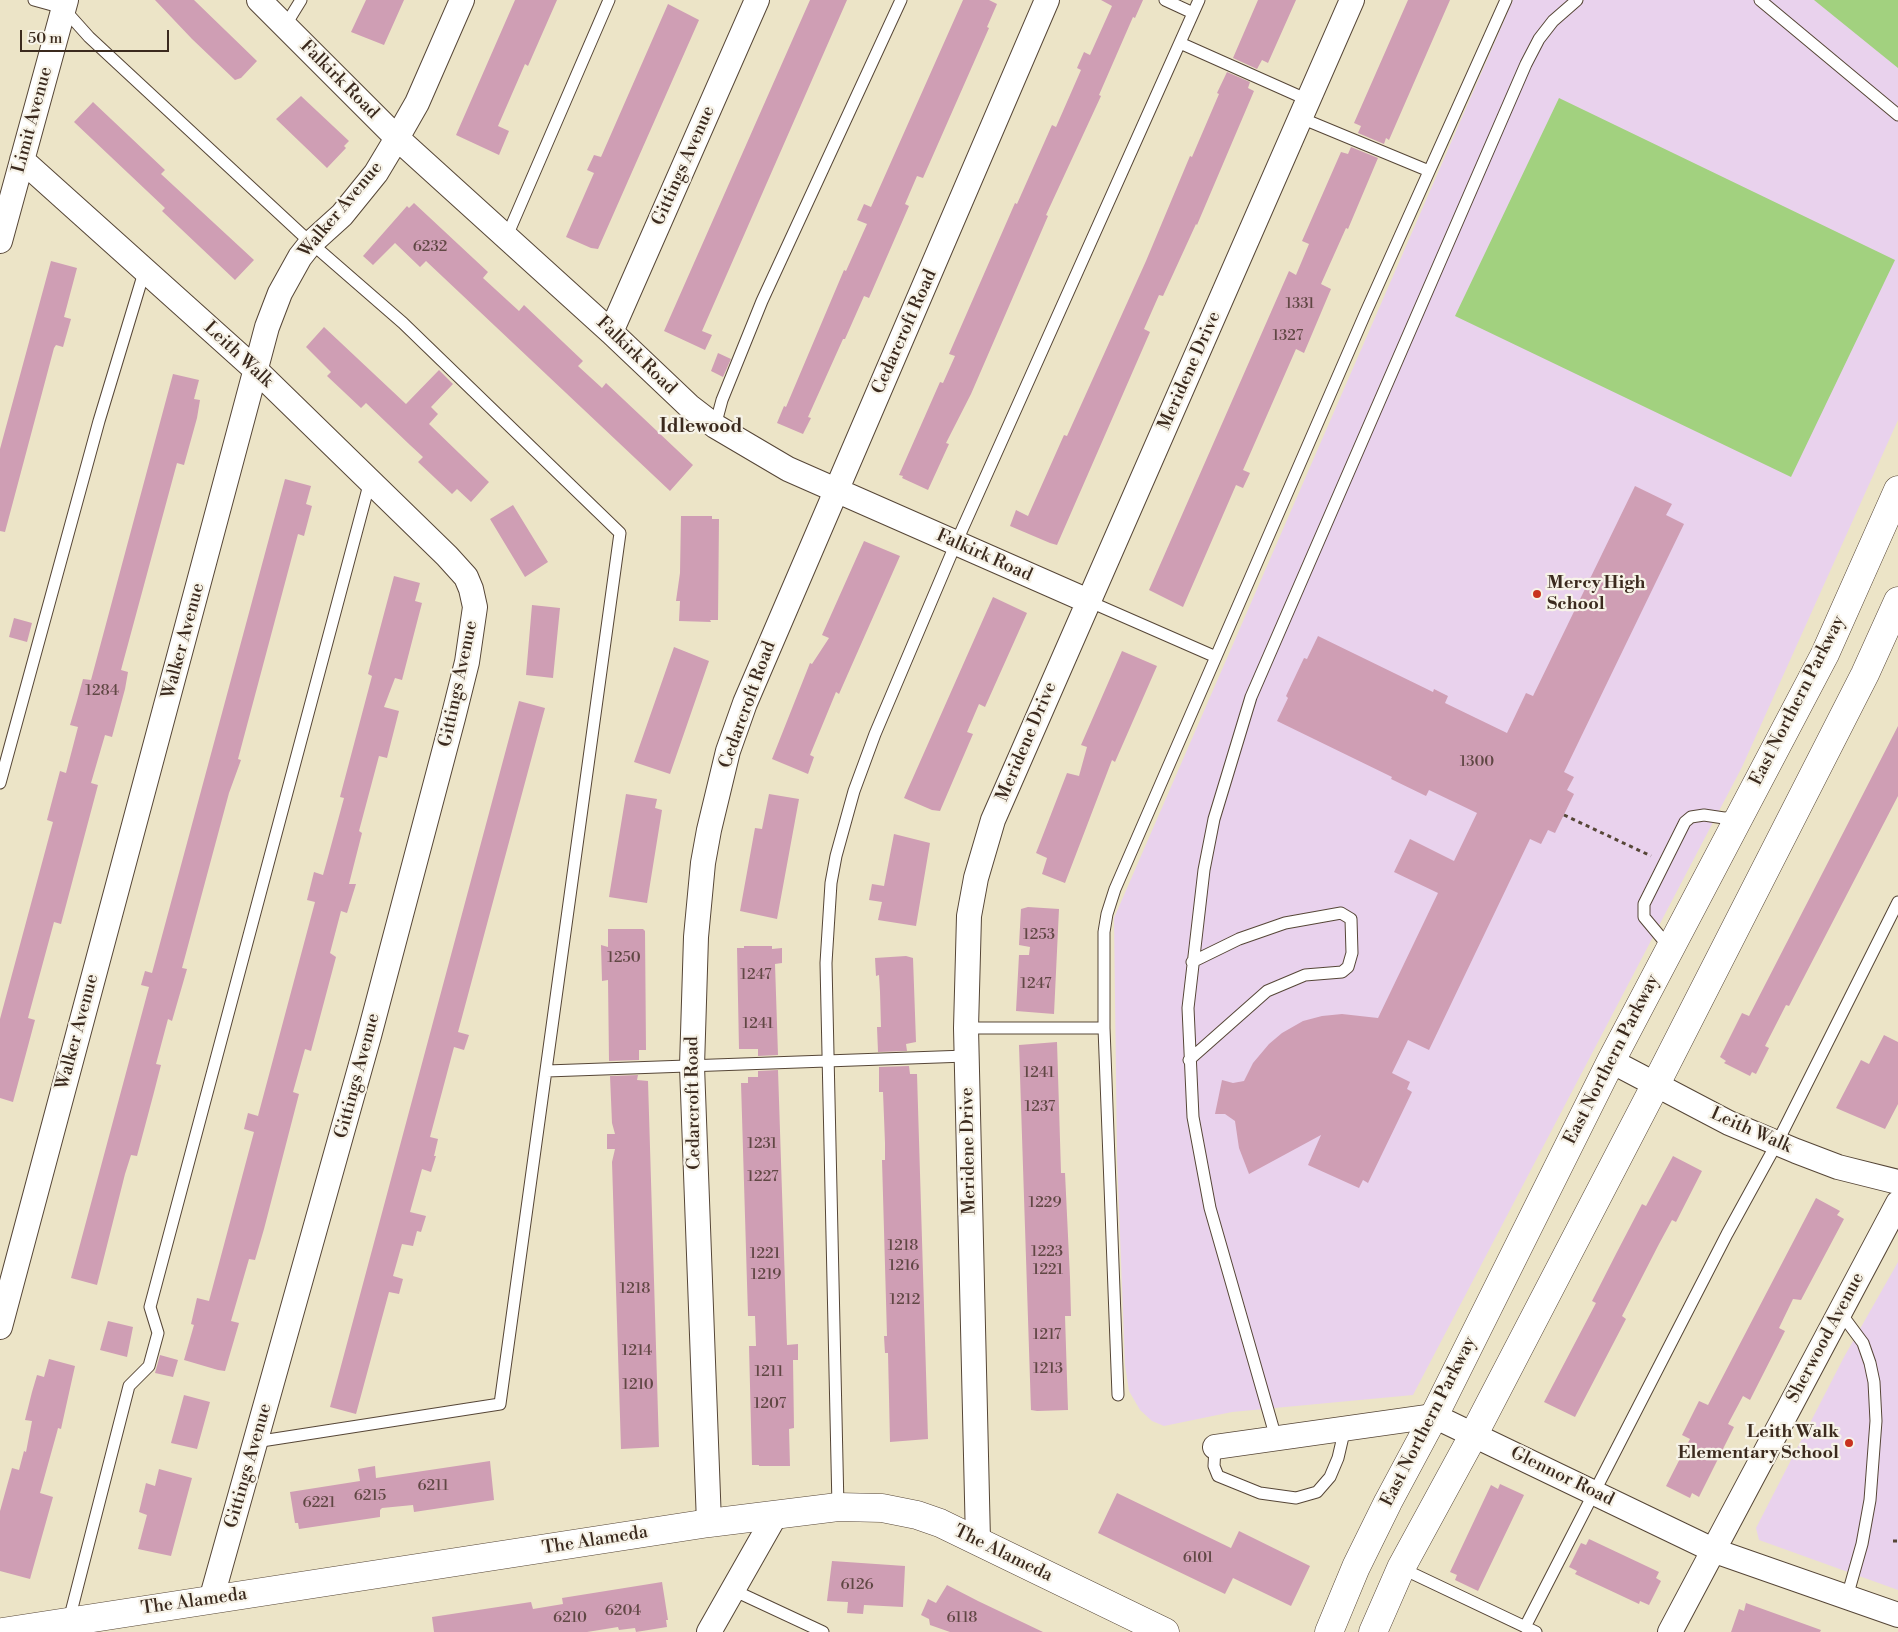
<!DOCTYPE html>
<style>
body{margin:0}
#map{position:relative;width:1898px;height:1632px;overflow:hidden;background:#ece4c7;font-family:"Libre Bodoni",serif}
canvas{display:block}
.scale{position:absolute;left:20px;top:30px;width:149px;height:22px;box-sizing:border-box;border:2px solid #3b2a1e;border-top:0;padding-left:6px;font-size:15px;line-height:18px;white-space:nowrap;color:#3b2a1e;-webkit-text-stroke:4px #f7f3e8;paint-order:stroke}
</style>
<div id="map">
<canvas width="1898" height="1632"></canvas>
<div class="scale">50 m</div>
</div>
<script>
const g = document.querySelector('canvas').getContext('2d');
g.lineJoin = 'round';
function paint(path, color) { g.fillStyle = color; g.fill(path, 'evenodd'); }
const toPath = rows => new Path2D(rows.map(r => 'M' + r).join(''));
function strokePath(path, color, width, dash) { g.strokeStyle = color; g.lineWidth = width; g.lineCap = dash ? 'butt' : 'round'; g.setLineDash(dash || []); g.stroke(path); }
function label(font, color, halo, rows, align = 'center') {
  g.font = font + ' "Libre Bodoni",serif'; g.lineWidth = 4.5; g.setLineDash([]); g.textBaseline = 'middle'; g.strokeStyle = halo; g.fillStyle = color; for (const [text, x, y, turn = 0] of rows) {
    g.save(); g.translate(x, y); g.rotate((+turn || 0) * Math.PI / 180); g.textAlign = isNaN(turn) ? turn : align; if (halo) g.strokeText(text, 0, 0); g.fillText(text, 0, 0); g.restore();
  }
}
paint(toPath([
 [1513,0,1898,0,1898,420,1742,767,1413,1395,1232,1412,1164,1426,1152,1421,1140,1410,1129,1391,1125,1365,1117,1157,1114,918],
 [1898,1262,1898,1590,1759,1540,1756,1528,1844,1357]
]), '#e9d2ed');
paint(toPath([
 [1814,0,1898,0,1898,68],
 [1559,98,1895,260,1791,477,1455,316]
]), '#a2d17f');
paint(toPath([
 [155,0,194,0,257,61,241,78,235,80,192,39],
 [366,0,404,0,384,45,351,32],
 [515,0,557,0,528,66,525,64,498,126,509,131,499,155,456,135],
 [810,0,847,0,702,331,712,335,705,350,664,331],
 [963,0,989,0,997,4,987,27,989,28,923,178,917,176,905,204,909,206,869,298,864,296,845,339,843,339,808,417,811,418,803,434,777,423,784,406,786,407,844,270,846,271,867,224,857,220,864,204,871,207],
 [1101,0,1143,0,1135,18,1133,17,1099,95,1101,96,1046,215,1048,216,971,394,946,443,949,444,928,490,902,478,903,476,899,475,940,382,943,383,955,356,949,354,1015,203,1017,204,1052,125,1056,127,1081,70,1077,68,1084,52,1090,55,1112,6],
 [1258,0,1296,0,1268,63,1262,60,1257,69,1233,58],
 [1408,0,1450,0,1389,140,1386,138,1384,144,1358,133,1361,126,1354,123],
 [668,4,699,20,598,249,591,248,566,237,594,173,587,170,594,155,601,157],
 [1227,72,1250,82,1248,88,1254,91,1197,225,1196,224,1163,296,1159,295,1144,329,1150,332,1057,545,1050,543,1010,526,1016,510,1028,516,1064,435,1067,436,1146,261,1190,156,1192,157,1219,94,1217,93],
 [301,96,349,141,344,146,346,148,327,168,276,119],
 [93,102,165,170,161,174,254,260,235,280,162,211,165,208,74,122],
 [1351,147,1378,158,1348,229,1346,228,1321,284,1331,289,1304,353,1296,349,1243,470,1250,473,1243,488,1236,485,1183,607,1149,590,1289,271,1296,275,1309,244,1302,241,1341,152,1348,154],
 [414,203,488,272,483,278,519,311,524,305,583,361,578,366,602,388,606,383,693,465,670,491,426,261,420,267,395,243,373,265,363,256,407,206,409,208],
 [51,261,77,268,64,317,71,319,63,347,56,345,54,348,5,532,0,531,0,449],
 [324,327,406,404,439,370,453,384,431,407,438,414,429,424,489,482,471,502,457,489,452,494,418,462,423,457,410,445,366,403,361,408,327,376,331,372,306,347],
 [718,353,731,359,723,377,711,371],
 [173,374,199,380,194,399,200,400,197,418,184,465,177,463,121,670,128,672,125,689,112,737,105,735,91,783,98,785,61,924,54,922,28,1018,35,1020,13,1102,0,1098,0,1019,53,822,47,820,60,771,66,773,78,727,70,725,77,701,83,679,91,680],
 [285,479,311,486,306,504,312,506,304,536,298,534,238,759,241,760,229,793,182,968,187,969,172,1021,168,1019,156,1064,161,1065,153,1096,137,1156,131,1155,125,1174,97,1285,71,1278,149,987,141,985,145,971,152,973],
 [1635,486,1672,504,1666,515,1684,524,1564,772,1574,777,1567,790,1574,794,1555,833,1548,830,1541,844,1530,839,1429,1050,1408,1040,1392,1073,1410,1082,1407,1089,1412,1092,1368,1183,1363,1180,1359,1188,1308,1165,1321,1135,1249,1174,1239,1148,1235,1121,1225,1114,1215,1114,1222,1080,1233,1083,1244,1081,1253,1063,1269,1044,1282,1033,1303,1021,1322,1016,1342,1014,1378,1018,1438,893,1394,872,1410,839,1454,861,1477,813,1429,790,1426,796,1391,779,1392,777,1277,721,1288,698,1286,696,1304,658,1307,659,1318,636,1433,692,1434,689,1448,696,1445,703,1507,733,1526,693,1533,696],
 [513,505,548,562,525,577,490,519],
 [681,516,712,516,712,519,719,519,718,620,710,620,711,622,679,621,680,601,676,601,680,573],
 [864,541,900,556,839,694,836,692,810,755,814,757,808,774,772,759,810,663,812,664,829,638,822,635],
 [394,576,420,583,415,601,422,603,402,680,395,678,384,707,399,711,387,758,379,756,359,831,362,833,349,884,356,884,347,913,341,911,330,953,336,957,311,1051,305,1049,293,1092,299,1094,264,1229,255,1260,249,1259,231,1321,239,1323,225,1371,218,1370,184,1360,194,1325,191,1324,197,1298,209,1301,254,1132,244,1129,248,1113,258,1116,315,902,307,900,314,872,323,875,328,857,344,798,340,797,372,676,368,674],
 [993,597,1027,613,985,707,979,704,967,732,973,734,940,811,932,810,904,798],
 [532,605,560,608,553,678,526,675],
 [14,618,32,623,27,642,9,637],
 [674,647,709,661,670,774,634,762],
 [1122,651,1157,666,1115,762,1112,760,1065,883,1042,874,1047,858,1036,853,1067,773,1079,776,1087,747,1081,745],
 [519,701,545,708,458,1032,469,1035,464,1050,454,1047,430,1137,438,1139,434,1156,436,1156,431,1172,422,1169,410,1212,426,1216,421,1232,417,1231,413,1246,402,1244,393,1276,403,1279,399,1294,389,1292,356,1414,330,1407],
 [1898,726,1898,796,1789,1006,1786,1005,1765,1046,1769,1048,1756,1074,1752,1072,1750,1076,1724,1063,1726,1061,1720,1057,1742,1013,1749,1016],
 [626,794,657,799,655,808,662,810,647,903,609,897],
 [769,794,799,799,777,919,740,911,755,828,762,829],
 [894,834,930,843,916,926,878,920,882,902,869,900,872,884,884,886],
 [1028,907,1059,909,1054,1014,1016,1011,1019,955,1029,955,1030,947,1019,945,1021,909],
 [608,929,643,929,645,931,646,1050,639,1050,639,1060,609,1061,608,980,602,981,601,945,608,947],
 [744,946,772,946,772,949,782,948,782,963,775,964,778,1055,758,1056,758,1049,739,1049,737,948,744,948],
 [906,956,913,958,916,1042,906,1044,907,1051,878,1052,877,1027,881,1027,880,992,879,975,876,976,875,958],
 [1884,1035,1898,1042,1898,1104,1885,1129,1836,1108,1861,1060,1869,1064],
 [1057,1042,1061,1173,1065,1173,1070,1278,1071,1316,1065,1316,1068,1410,1037,1411,1031,1410,1019,1045],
 [909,1066,910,1074,917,1074,928,1439,890,1442,888,1353,885,1353,884,1336,887,1336,882,1160,885,1160,885,1143,883,1092,879,1092,879,1067],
 [778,1070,787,1345,798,1344,798,1360,793,1360,794,1428,789,1429,790,1466,759,1466,759,1465,752,1465,749,1346,756,1346,755,1316,748,1316,741,1083,748,1083,748,1077,758,1077,758,1071],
 [638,1075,637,1080,648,1081,659,1447,621,1449,612,1162,615,1149,607,1149,607,1134,615,1134,612,1123,610,1076],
 [1673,1156,1702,1171,1676,1222,1672,1220,1659,1244,1622,1316,1626,1319,1575,1417,1544,1402,1596,1303,1592,1301,1617,1252,1642,1204,1646,1206],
 [1816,1198,1840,1211,1837,1215,1844,1219,1801,1300,1793,1299,1779,1328,1785,1331,1750,1400,1743,1396,1728,1424,1734,1427,1699,1497,1692,1493,1690,1498,1666,1486,1690,1439,1682,1435,1699,1401,1708,1405],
 [108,1321,133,1327,127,1357,100,1350],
 [160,1355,178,1360,173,1377,155,1373],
 [49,1359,75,1366,61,1429,58,1428,57,1432,40,1493,53,1497,30,1579,0,1571,0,1511,12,1468,19,1470,24,1451,26,1452,32,1421,25,1420,32,1392,37,1375,44,1377],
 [184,1395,210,1402,197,1449,171,1443],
 [490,1461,494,1500,414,1512,413,1505,382,1508,380,1510,380,1517,299,1529,298,1523,295,1523,290,1492,360,1481,358,1469,375,1466,376,1478],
 [159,1469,192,1478,171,1556,138,1549,147,1515,139,1512,146,1483,155,1486],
 [1500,1484,1524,1495,1478,1591,1455,1580,1457,1575,1450,1572,1491,1485,1498,1489],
 [1117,1493,1231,1548,1239,1531,1310,1566,1291,1606,1233,1578,1225,1594,1098,1533],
 [1589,1539,1659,1572,1656,1578,1661,1581,1649,1605,1640,1601,1639,1604,1575,1574,1577,1571,1569,1567,1581,1543,1586,1545],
 [832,1561,905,1566,903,1607,864,1605,863,1614,847,1613,848,1602,827,1601],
 [662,1582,668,1620,666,1620,667,1627,636,1632,635,1628,619,1630,618,1627,587,1632,434,1632,432,1617,531,1602,533,1609,563,1604,562,1598],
 [947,1585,978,1601,1043,1632,950,1632,930,1625,929,1619,921,1615,928,1599,936,1603],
 [1746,1603,1821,1630,1820,1632,1731,1632,1739,1609,1744,1611]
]), '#cf9eb4');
const service = toPath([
 [34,0,63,8,89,37,311,243,403,323,620,533,500,1404,255,1442],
 [1165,0,1193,13],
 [1760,0,1898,115],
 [285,26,301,0],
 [1180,43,1308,100],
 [1301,118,1429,171],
 [507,236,609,0],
 [715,426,722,400,762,301,901,0],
 [1088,601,1216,657],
 [0,783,99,421,145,269],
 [1666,952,1664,941,1644,917,1644,904,1685,822,1691,817,1704,815,1724,818,1738,817],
 [966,1028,1104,1028],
 [1189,1060,1267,991,1305,975,1342,972,1348,967,1352,953,1351,919,1341,913,1285,923,1239,939,1192,962],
 [547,1071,966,1056],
 [1840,1312,1863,1343,1870,1363,1874,1382,1876,1421,1870,1500,1862,1544,1847,1597],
 [1118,1395,1104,1028,1104,932,1107,914,1115,889,1365,314,1506,0],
 [1276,1438,1210,1208,1193,1117,1188,1008,1204,870,1214,819,1251,697,1526,64,1539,39,1553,21,1577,0],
 [1215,1447,1214,1466,1218,1476,1260,1493,1296,1498,1317,1492,1330,1477,1338,1458,1345,1428],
 [838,1507,826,963,831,883,836,856,854,791,875,734,956,543,1199,0],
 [1401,1568,1536,1632],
 [733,1590,823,1632],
 [69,1620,129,1386,149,1366,158,1333,150,1307,370,481],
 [1525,1627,1727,1234,1777,1143,1898,902]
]);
const minor = toPath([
 [259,0,397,138,611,332,689,406,715,426,788,469,1088,601],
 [22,160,257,371,447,556,466,577,471,589,475,607,467,662,453,718,369,1036,211,1600],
 [0,241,66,0],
 [611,332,757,0],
 [1611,1061,1729,1123,1796,1151,1838,1167,1898,1182],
 [0,1327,267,327,280,293,300,257,311,243,342,215,376,173,397,138,417,103,462,0],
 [1215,1447,1434,1416,1715,1551,1898,1615],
 [709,1523,692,1066,696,937,703,863,709,830,728,751,745,703,1047,0],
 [978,1541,966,1028,969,916,976,878,993,820,1352,0],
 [709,1632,776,1514],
 [1670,1632,1898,1203]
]);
const tertiary = toPath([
 [2,1632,709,1523,838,1507,882,1508,917,1515,940,1523,1165,1632]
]);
const primary = toPath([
 [1329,1632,1356,1567,1388,1502,1434,1416,1611,1061,1825,654,1898,490],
 [1373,1632,1401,1568,1474,1434,1656,1084,1865,674,1898,601]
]);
strokePath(service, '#564637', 13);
strokePath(minor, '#564637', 26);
strokePath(tertiary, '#564637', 29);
strokePath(primary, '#564637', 29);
strokePath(toPath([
 [1564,815,1651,856],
 [1893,1541,1898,1541]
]), '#564637', 3, [4, 4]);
strokePath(service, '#fff', 11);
strokePath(minor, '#fff', 24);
strokePath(tertiary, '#fff', 28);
strokePath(primary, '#fff', 28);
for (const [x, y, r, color] of [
 [1537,594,5,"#c8321e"],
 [1849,1443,5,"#c8321e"]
]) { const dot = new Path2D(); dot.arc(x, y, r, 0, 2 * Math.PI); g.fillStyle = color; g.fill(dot); strokePath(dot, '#f7f3e8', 2); }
label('15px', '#604744', null, [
 ["6232",430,247],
 ["1331",1300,304],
 ["1327",1288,336],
 ["1284",102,691],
 ["1300",1477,762],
 ["1253",1039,935],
 ["1250",624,958],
 ["1247",756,975],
 ["1247",1036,984],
 ["1241",758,1024],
 ["1241",1039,1073],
 ["1237",1040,1107],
 ["1231",762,1144],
 ["1227",763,1177],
 ["1229",1045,1203],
 ["1218",903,1246],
 ["1223",1047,1252],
 ["1221",765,1254],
 ["1216",904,1266],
 ["1221",1048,1270],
 ["1219",766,1275],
 ["1218",635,1289],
 ["1212",905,1300],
 ["1217",1047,1335],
 ["1214",637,1351],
 ["1213",1048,1369],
 ["1211",769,1372],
 ["1210",638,1385],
 ["1207",770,1404],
 ["6211",433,1486],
 ["6215",370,1496],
 ["6221",319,1503],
 ["6101",1198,1558],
 ["6126",857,1585],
 ["6204",623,1611],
 ["6210",570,1618],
 ["6118",962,1618]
]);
label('18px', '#3b2a1e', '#f7f3e8', [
 ["Falkirk Road",339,80,45],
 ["Limit Avenue",33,120,-75],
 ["Gittings Avenue",684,166,-66],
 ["Walker Avenue",341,210,-50],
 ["Cedarcroft Road",905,332,-66],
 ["Leith Walk",238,355,43],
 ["Falkirk Road",636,356,44],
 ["Meridene Drive",1190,371,-66],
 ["Falkirk Road",984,556,24],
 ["Walker Avenue",184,641,-75],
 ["Gittings Avenue",459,684,-78],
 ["East Northern Parkway",1798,701,-63],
 ["Cedarcroft Road",748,705,-70],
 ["Meridene Drive",1027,742,-67],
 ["Walker Avenue",78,1032,-75],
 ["East Northern Parkway",1612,1060,-63],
 ["Gittings Avenue",358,1076,-75],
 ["Cedarcroft Road",694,1103,-91],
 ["Leith Walk",1751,1131,24],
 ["Meridene Drive",969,1151,-91],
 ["Sherwood Avenue",1826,1338,-62],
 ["East Northern Parkway",1429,1422,-63],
 ["Gittings Avenue",249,1466,-74],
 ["Glennor Road",1562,1477,26],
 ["The Alameda",595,1541,-9],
 ["The Alameda",1003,1554,26],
 ["The Alameda",194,1602,-8]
]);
label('bold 18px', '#3b2a1e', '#f7f3e8', [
 ["Mercy High",1547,584],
 ["School",1547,605],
 ["Leith Walk",1839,1433,"right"],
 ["Elementary School",1839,1454,"right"]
], 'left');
label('bold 19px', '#3b2a1e', '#f7f3e8', [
 ["Idlewood",701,427]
]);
</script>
